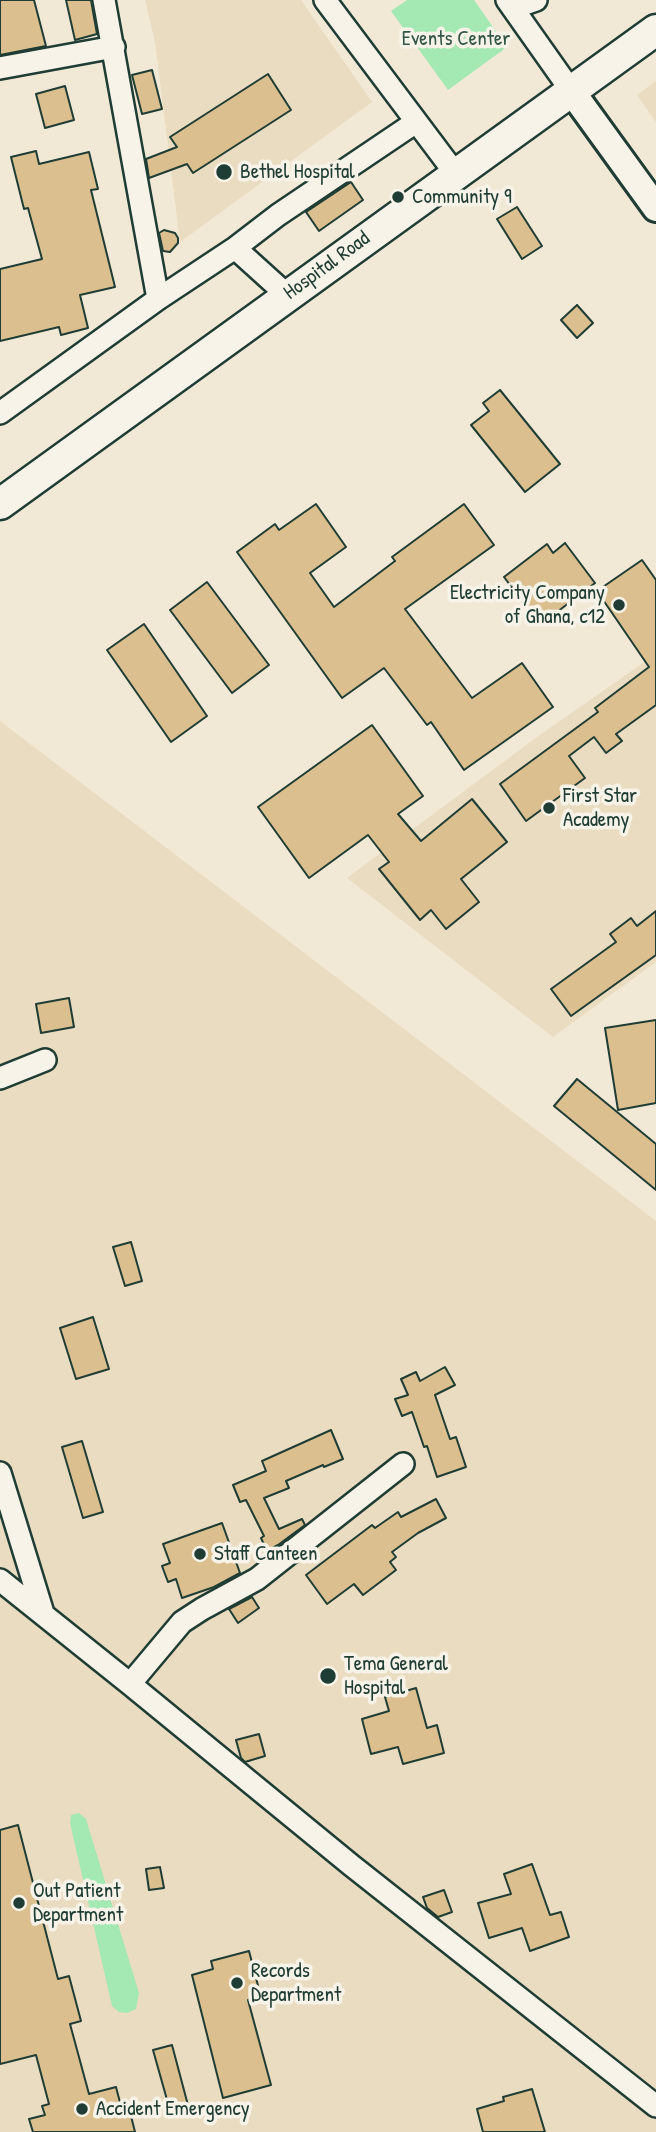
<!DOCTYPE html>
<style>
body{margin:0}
canvas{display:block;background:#f1e9d6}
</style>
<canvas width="656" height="2132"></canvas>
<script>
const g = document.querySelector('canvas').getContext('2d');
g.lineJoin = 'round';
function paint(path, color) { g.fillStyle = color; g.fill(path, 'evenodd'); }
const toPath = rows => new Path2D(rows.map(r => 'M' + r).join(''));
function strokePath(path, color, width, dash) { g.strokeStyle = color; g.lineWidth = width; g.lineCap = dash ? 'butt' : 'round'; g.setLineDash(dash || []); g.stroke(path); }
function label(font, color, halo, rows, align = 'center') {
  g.font = font + ' "Patrick Hand",sans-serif'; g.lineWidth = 7; g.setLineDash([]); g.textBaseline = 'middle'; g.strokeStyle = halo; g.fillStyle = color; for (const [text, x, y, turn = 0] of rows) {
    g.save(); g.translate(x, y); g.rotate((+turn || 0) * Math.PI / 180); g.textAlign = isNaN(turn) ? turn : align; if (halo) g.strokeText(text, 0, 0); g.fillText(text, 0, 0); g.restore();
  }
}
paint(toPath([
 [145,0,301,0,372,102,180,242,155,42],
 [656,81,656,122,637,95],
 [656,654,656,962,553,1037,347,878,537,737],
 [0,721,656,1221,656,2132,0,2132]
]), '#eadcc1');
paint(toPath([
 [407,0,474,0,507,47,448,90,391,11],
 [79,1813,86,1819,139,1993,136,2009,127,2013,119,2012,112,2006,70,1823,71,1815]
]), '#a4e8b3');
const building = toPath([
 [0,0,34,0,46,46,0,55,0,0],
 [66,0,91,0,97,34,75,40,66,0],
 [152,70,162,109,142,114,132,75,152,70],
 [268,74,291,110,193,173,187,164,149,178,146,159,177,147,170,137,268,74],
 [65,86,74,120,45,128,36,94,65,86],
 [36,151,39,164,89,152,98,189,91,190,115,287,80,295,88,328,61,335,59,327,0,341,0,269,42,259,28,208,24,209,11,157,36,151],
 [351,182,363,200,319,231,306,212,351,182],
 [517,207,542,246,522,259,497,219,517,207],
 [164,230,175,233,178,238,178,243,170,252,163,251,159,233,164,230],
 [577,305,593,323,577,338,561,320,577,305],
 [500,390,560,464,525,492,471,425,489,411,483,403,500,390],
 [316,504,346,547,310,573,334,607,395,561,392,557,464,504,494,545,405,609,472,698,522,663,553,707,464,770,431,722,427,725,384,668,342,698,237,552,275,524,279,530,316,504],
 [565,543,595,583,540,625,504,577,547,544,553,553,565,543],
 [642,560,656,580,656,705,616,734,622,741,606,753,594,737,569,756,585,778,526,821,500,784,598,712,595,708,649,667,597,591,642,560],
 [207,582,269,665,232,693,170,610,207,582],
 [144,624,207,716,171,742,107,650,144,624],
 [372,725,423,796,398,814,421,841,472,799,507,842,461,879,479,902,446,929,431,910,420,920,379,869,389,862,368,835,309,878,258,807,372,725],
 [656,911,656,955,571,1016,551,989,616,942,610,934,631,918,637,926,656,911],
 [69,998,74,1027,41,1033,36,1004,69,998],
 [656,1020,656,1103,618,1110,605,1028,656,1020],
 [577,1079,656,1144,656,1190,554,1106,577,1079],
 [131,1242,142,1281,125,1286,113,1247,131,1242],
 [93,1317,109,1369,76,1379,60,1328,93,1317],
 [445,1367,455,1385,435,1395,450,1439,456,1437,466,1467,437,1477,427,1446,424,1447,412,1412,402,1416,395,1399,408,1395,401,1379,416,1372,420,1381,445,1367],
 [331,1430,343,1459,324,1467,323,1465,286,1481,289,1488,264,1498,279,1529,302,1519,305,1525,278,1545,267,1551,261,1538,264,1536,246,1500,240,1502,233,1485,266,1471,262,1461,331,1430],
 [82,1441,103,1512,83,1518,62,1447,82,1441],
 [436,1499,446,1518,418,1533,392,1552,396,1557,390,1562,396,1570,363,1595,354,1584,327,1604,306,1575,372,1525,375,1528,398,1512,401,1517,436,1499],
 [222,1523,240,1573,214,1587,182,1598,176,1579,168,1582,162,1566,170,1563,163,1544,222,1523],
 [252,1597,259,1608,238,1623,229,1609,252,1597],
 [416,1688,427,1728,437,1725,444,1753,403,1764,398,1747,371,1754,362,1719,389,1711,385,1697,416,1688],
 [259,1734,265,1756,245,1762,241,1758,236,1740,259,1734],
 [18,1825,58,1979,69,1976,81,2021,70,2024,89,2094,116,2087,123,2114,130,2112,135,2132,33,2132,29,2119,45,2115,42,2106,49,2104,36,2055,0,2064,0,1830,18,1825],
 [532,1864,550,1915,561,1912,569,1937,530,1951,522,1928,489,1938,478,1903,511,1894,504,1874,532,1864],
 [160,1867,164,1888,149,1890,146,1869,160,1867],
 [444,1890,452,1912,438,1917,427,1908,423,1897,444,1890],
 [249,1951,261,1997,248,2000,271,2085,223,2098,192,1975,213,1969,211,1961,249,1951],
 [172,2045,189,2109,171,2114,153,2050,172,2045],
 [532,2089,545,2132,483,2132,477,2109,504,2101,503,2097,532,2089]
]);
paint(building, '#dbbf8f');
strokePath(building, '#1f3d34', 2);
const minor = toPath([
 [104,0,158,299],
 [325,0,455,173],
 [507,0,572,92],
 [513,8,536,0],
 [0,68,114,47],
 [235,248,278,215,416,122],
 [0,413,158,299,235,248,287,295],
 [0,1078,45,1060],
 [0,1473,43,1613],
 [0,1580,130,1684,351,1865,656,2106],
 [130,1684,182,1622,202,1609,257,1579,403,1464]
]);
const tertiary = toPath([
 [572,92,656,208]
]);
const secondary = toPath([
 [0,504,656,30]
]);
strokePath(minor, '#1f3d34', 26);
strokePath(tertiary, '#1f3d34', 32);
strokePath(secondary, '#1f3d34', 35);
strokePath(minor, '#f7f3e8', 21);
strokePath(tertiary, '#f7f3e8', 26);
strokePath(secondary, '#f7f3e8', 30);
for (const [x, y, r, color] of [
 [224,172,9,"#1f3d34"],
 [398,197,7,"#1f3d34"],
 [619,605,7,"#1f3d34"],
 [549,808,7,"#1f3d34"],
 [200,1554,7,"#1f3d34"],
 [328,1676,9,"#1f3d34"],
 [19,1903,7,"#1f3d34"],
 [237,1983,7,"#1f3d34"],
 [82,2109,7,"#1f3d34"]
]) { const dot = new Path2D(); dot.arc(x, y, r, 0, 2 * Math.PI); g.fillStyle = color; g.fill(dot); strokePath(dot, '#f7f3e8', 2.5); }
label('21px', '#335747', '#f7f3e8', [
 ["Events Center",456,39]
]);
label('21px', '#1f3d34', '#f7f3e8', [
 ["Bethel Hospital",240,172],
 ["Community 9",412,197],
 ["Electricity Company",605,593,"right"],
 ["of Ghana, c12",605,617,"right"],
 ["First Star",563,796],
 ["Academy",563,820],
 ["Staff Canteen",214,1554],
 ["Tema General",344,1664],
 ["Hospital",344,1688],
 ["Out Patient",33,1891],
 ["Department",33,1915],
 ["Records",251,1971],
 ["Department",251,1995],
 ["Accident Emergency",96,2109]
], 'left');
label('21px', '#1f3d34', '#f7f3e8', [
 ["Hospital Road",327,266,-36]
]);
</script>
